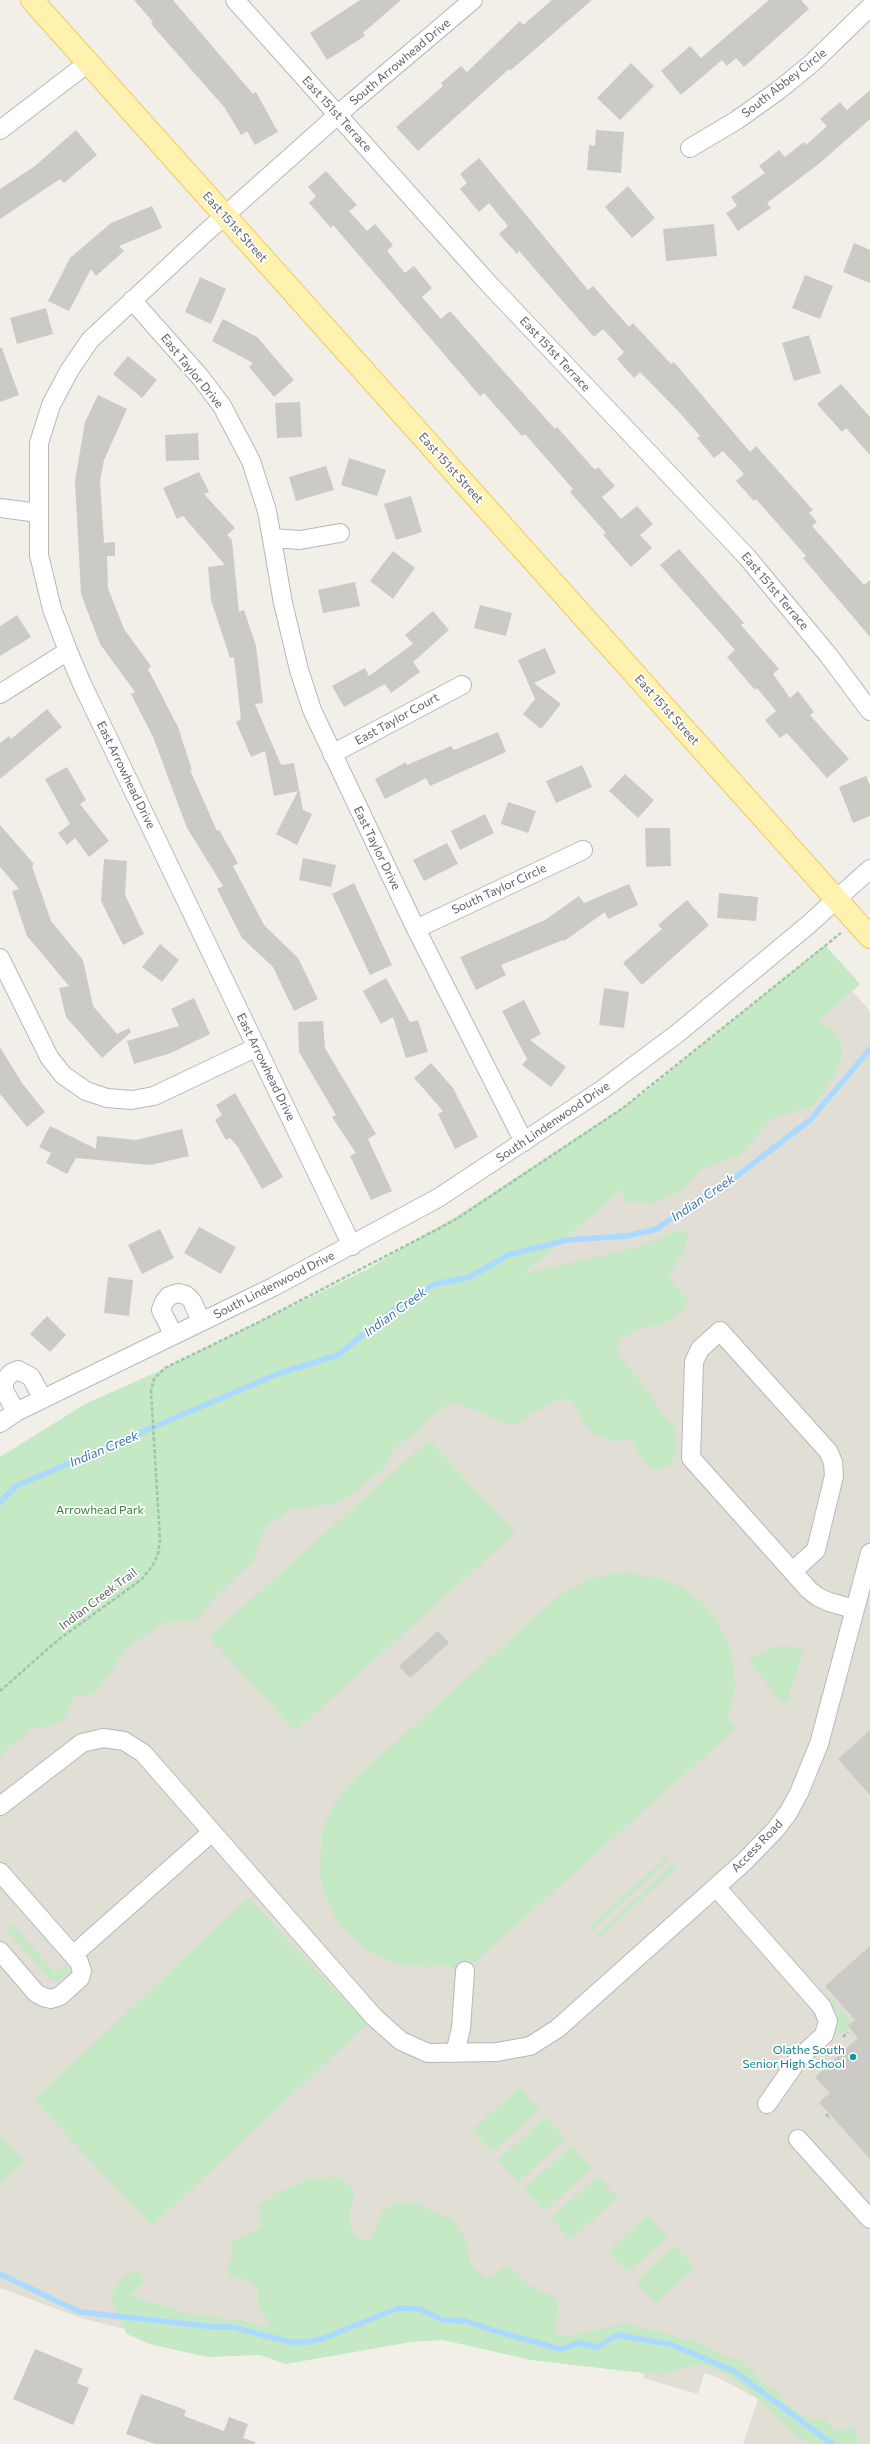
<!DOCTYPE html>
<style>
body{margin:0}
canvas{display:block;background:#f1efe8}
</style>
<canvas width="870" height="2444"></canvas>
<script>
const g = document.querySelector('canvas').getContext('2d');
g.lineJoin = 'round';
function paint(path, color) { g.fillStyle = color; g.fill(path, 'evenodd'); }
const toPath = rows => new Path2D(rows.map(r => 'M' + r).join(''));
function strokePath(path, color, width, dash) { g.strokeStyle = color; g.lineWidth = width; g.lineCap = dash ? 'butt' : 'round'; g.setLineDash(dash || []); g.stroke(path); }
function label(font, color, halo, rows, align = 'center') {
  g.font = font + ' Commissioner,sans-serif'; g.lineWidth = 3.5; g.setLineDash([]); g.textBaseline = 'middle'; g.strokeStyle = halo; g.fillStyle = color; for (const [text, x, y, turn = 0] of rows) {
    g.save(); g.translate(x, y); g.rotate((+turn || 0) * Math.PI / 180); g.textAlign = isNaN(turn) ? turn : align; if (halo) g.strokeText(text, 0, 0); g.fillText(text, 0, 0); g.restore();
  }
}
paint(toPath([
 [852,991,870,1011,870,2444,743,2444,758,2399,719,2378,704,2373,698,2394,643,2378,645,2365,410,2328,215,2352,81,2318,0,2288,0,1727]
]), '#e1ded6');
paint(toPath([
 [825,945,860,984,817,1022,833,1030,841,1042,842,1057,834,1077,813,1106,772,1118,740,1155,701,1169,679,1192,654,1203,625,1202,623,1189,524,1274,641,1246,675,1231,684,1230,688,1235,685,1248,668,1279,689,1301,681,1312,664,1324,640,1328,621,1339,617,1354,649,1392,661,1413,676,1429,675,1457,668,1466,657,1471,649,1466,638,1453,637,1446,631,1439,612,1441,595,1435,581,1419,571,1399,558,1399,514,1425,498,1421,482,1412,450,1402,434,1414,411,1438,400,1443,392,1452,385,1467,356,1492,335,1504,291,1509,265,1527,254,1560,218,1594,199,1618,184,1622,167,1621,125,1649,111,1672,93,1694,83,1696,74,1695,65,1720,51,1726,28,1729,22,1740,10,1745,1,1755,0,1764,0,1457,85,1404,159,1371,366,1270,462,1213,643,1094],
 [429,1440,515,1533,295,1731,209,1637],
 [628,1573,660,1578,683,1588,703,1604,717,1620,729,1645,734,1666,735,1688,728,1719,736,1728,460,1975,450,1965,425,1967,400,1964,386,1960,364,1947,344,1929,333,1913,325,1895,320,1875,322,1834,330,1811,339,1797,351,1782,560,1595,589,1579,608,1574],
 [789,1646,804,1649,789,1695,791,1701,779,1703,777,1697,748,1659,772,1647],
 [667,1857,670,1859,592,1930,589,1927],
 [674,1864,677,1867,599,1938,596,1935],
 [248,1898,367,2024,152,2226,34,2100],
 [11,1925,14,1926,55,1973,65,1965,69,1967,69,1972,58,1981,51,1980,9,1933,8,1928],
 [822,1988,853,2023,838,2036,838,2013],
 [519,2088,539,2110,492,2152,472,2130],
 [546,2117,565,2139,518,2182,498,2160],
 [0,2135,24,2162,0,2183],
 [572,2146,592,2168,544,2211,524,2189],
 [598,2176,618,2197,570,2240,551,2218],
 [340,2177,355,2191,350,2212,351,2231,361,2240,371,2240,382,2212,395,2203,413,2202,451,2219,465,2237,471,2266,487,2279,496,2274,502,2267,511,2267,526,2283,541,2292,552,2294,558,2303,559,2321,555,2327,554,2332,558,2335,570,2336,628,2323,696,2342,726,2357,739,2360,755,2372,760,2382,779,2393,785,2404,805,2417,814,2420,823,2418,834,2429,843,2431,850,2427,857,2433,857,2444,811,2444,798,2437,750,2391,728,2375,705,2365,693,2365,660,2375,531,2360,443,2340,411,2342,286,2364,260,2355,207,2357,150,2344,127,2334,111,2300,114,2289,123,2277,135,2271,141,2274,144,2281,130,2296,190,2314,246,2321,263,2327,270,2323,258,2307,258,2290,248,2279,232,2278,227,2270,231,2261,231,2242,261,2228,259,2205,278,2192,309,2179],
 [647,2215,667,2237,628,2272,608,2251],
 [675,2246,695,2268,656,2303,636,2282]
]), '#c5e8c5');
strokePath(toPath([
 [0,1502,16,1486,277,1374,338,1355,393,1310,435,1284,470,1277,508,1255,567,1240,626,1236,657,1229,686,1208,725,1185,810,1120,870,1049],
 [0,2274,80,2312,215,2327,232,2327,290,2342,308,2342,324,2338,398,2308,419,2309,443,2320,466,2321,492,2330,560,2349,580,2343,597,2347,617,2335,670,2344,734,2371,832,2444]
]), '#aadaff', 5.5);
paint(toPath([
 [134,0,173,0,253,94,256,92,278,132,255,145,247,131,241,135,225,108,151,24,153,22],
 [360,0,401,0,363,33,365,36,327,60,310,33],
 [552,0,592,0,510,71,509,69,418,151,396,127,443,86,441,83,461,66,467,72,520,21,523,25],
 [769,0,801,0,809,9,744,67,736,58,727,66,722,60,681,95,661,71,690,46,701,58],
 [631,63,654,86,620,120,597,98],
 [870,90,870,119,820,163,767,203,771,208,738,231,726,213,737,206,731,197,765,173,759,166,779,150,785,157,804,142,806,145,827,126,820,119,840,102,847,110],
 [76,130,97,155,64,183,60,179,0,219,0,189,35,166],
 [596,130,624,132,621,173,587,170,589,145,595,146],
 [479,158,588,290,593,286,629,327,633,323,671,364,674,362,750,452,756,446,813,510,809,513,817,522,812,526,864,585,870,580,870,637,803,558,806,556,756,499,754,501,736,481,744,474,723,451,714,458,697,438,700,436,679,412,640,372,634,378,617,359,624,352,603,329,594,337,519,251,517,254,499,234,508,226,489,203,479,212,460,189,467,183,460,174],
 [326,171,357,205,349,211,367,231,375,224,393,245,387,251,405,273,414,266,432,288,422,297,441,319,450,311,555,429,557,427,595,470,598,467,615,486,602,497,621,519,637,506,653,524,640,535,652,548,631,567,603,535,606,533,570,492,573,489,525,434,522,436,484,393,480,396,333,225,331,228,309,203,316,196,308,187],
 [628,186,655,218,632,238,605,207],
 [152,206,162,228,119,246,124,251,96,276,91,269,69,311,48,301,70,258,111,223],
 [714,224,717,256,666,261,663,229],
 [854,243,870,250,870,283,843,272],
 [805,275,833,286,820,319,792,308],
 [200,277,226,289,211,324,185,312],
 [46,308,53,334,17,344,10,318],
 [223,319,257,337,294,380,274,397,249,367,253,363,212,341],
 [809,335,821,373,794,381,782,343],
 [0,348,2,348,19,395,0,402],
 [128,356,157,380,142,398,113,374],
 [841,384,870,417,870,455,846,428,842,432,817,404],
 [98,395,127,409,104,460,100,481,104,543,115,542,115,556,107,556,108,588,124,629,151,666,148,669,178,727,192,770,190,770,217,831,219,830,238,863,233,866,264,925,298,958,318,999,294,1011,273,967,242,938,217,889,223,886,187,828,153,737,131,694,135,692,100,644,81,594,75,481,85,422],
 [300,402,302,437,277,438,275,403],
 [198,433,199,460,166,461,165,435],
 [349,458,386,470,377,496,341,485],
 [326,466,334,490,296,501,289,477],
 [199,472,209,492,204,494,235,528,227,535,232,540,239,612,244,610,256,646,263,703,255,704,281,765,294,763,303,810,312,814,297,845,276,834,298,791,274,796,265,751,251,757,236,722,241,719,234,657,230,658,211,600,208,567,225,565,183,516,177,519,163,488],
 [411,496,422,532,396,540,384,504],
 [679,549,744,623,741,625,779,669,773,674,790,698,798,691,814,712,810,715,849,759,827,778,787,733,780,738,765,720,776,711,757,688,755,690,727,657,735,650,660,565],
 [393,551,415,568,393,599,370,581],
 [355,582,360,606,323,613,318,590],
 [480,605,512,613,506,636,474,628],
 [433,611,449,630,413,662,420,672,391,693,385,684,344,707,332,686,365,668,369,676,413,644,405,635],
 [17,615,31,637,0,656,0,626],
 [545,648,556,673,534,683,561,704,541,729,523,714,535,699,518,660],
 [47,709,62,727,0,779,0,743,9,736,11,739],
 [498,732,506,752,430,786,426,778,385,799,375,779,406,762,407,765,451,746,454,750],
 [582,765,592,787,556,803,546,781],
 [67,767,86,800,80,804,109,841,89,857,75,838,67,845,58,833,70,824,45,779],
 [625,774,654,800,638,818,609,791],
 [866,776,870,786,870,816,853,823,839,787],
 [508,802,536,811,528,833,501,824],
 [485,814,494,833,460,850,451,831],
 [0,825,34,864,32,866,51,921,83,960,93,1006,117,1034,129,1028,131,1032,102,1058,66,1017,59,988,69,986,27,936,12,891,19,889,0,867],
 [645,828,670,828,671,866,646,867],
 [447,843,458,864,424,881,413,860],
 [303,858,336,865,331,887,299,880],
 [104,859,127,861,125,895,144,934,123,945,101,901],
 [354,883,392,965,370,975,332,894],
 [629,884,638,905,608,919,605,912,564,941,563,940,501,965,506,975,476,990,460,957,545,920,579,896,584,903],
 [719,893,758,897,756,921,717,918],
 [687,900,709,925,642,985,623,963,662,929,658,925],
 [160,944,179,960,162,982,142,967],
 [386,978,410,1022,418,1020,428,1052,406,1058,393,1017,381,1024,363,991],
 [604,988,629,992,624,1028,599,1025],
 [194,998,210,1034,171,1053,134,1064,127,1041,179,1026,171,1009],
 [524,1000,541,1034,530,1040,566,1067,551,1087,522,1065,527,1059,502,1011],
 [323,1021,325,1048,376,1134,368,1139,392,1191,371,1200,350,1156,356,1153,332,1117,336,1115,299,1052,298,1022],
 [0,1047,22,1083,45,1112,27,1127,0,1094],
 [431,1063,453,1088,478,1137,455,1149,438,1114,443,1111,414,1078],
 [235,1093,283,1177,262,1189,238,1147,230,1138,226,1140,215,1120,222,1115,216,1105],
 [50,1126,96,1149,97,1136,136,1140,182,1129,189,1156,150,1165,76,1158,67,1174,46,1163,51,1153,39,1147],
 [199,1227,236,1247,221,1274,184,1253],
 [160,1229,174,1258,142,1274,128,1245],
 [108,1277,133,1280,129,1316,104,1313],
 [47,1316,66,1335,50,1352,30,1334],
 [438,1631,449,1643,410,1678,399,1666],
 [870,1730,870,1795,838,1759],
 [870,1946,870,2159,819,2102,830,2093,815,2077,858,2038,848,2026,855,2020,825,1986],
 [35,2349,83,2369,77,2383,89,2388,73,2425,13,2399],
 [141,2394,186,2410,184,2416,224,2431,229,2417,248,2424,243,2438,255,2442,255,2444,155,2444,126,2434]
]), '#cccac5');
const minor = toPath([
 [235,0,488,283,747,557,829,656,870,711],
 [0,130,88,63],
 [690,148,737,120,779,90,811,64,870,7],
 [132,300,201,378,222,406,251,461,267,511,283,603,299,670,312,710,416,929,524,1142],
 [0,508,38,513],
 [272,538,300,540,340,533],
 [0,694,68,651],
 [332,754,462,685],
 [416,929,583,850],
 [0,958,49,1057,63,1075,86,1091,107,1098,132,1100,154,1096,257,1047],
 [352,1246,82,684,68,651,52,609,39,555,39,443,51,405,69,371,90,340,203,235,350,104,473,0],
 [173,1334,161,1310,164,1302,169,1296,178,1293,186,1295,192,1301,201,1321],
 [16,1412,4,1390,4,1381,11,1373,18,1370,31,1377,43,1399],
 [0,1423,16,1412,273,1287,438,1198,603,1089,678,1033,808,925,870,869],
 [793,1571,816,1550,834,1476,833,1462,828,1451,720,1331,700,1349,694,1362,691,1458,809,1590,818,1597,829,1602,854,1609],
 [0,1806,82,1743,103,1738,124,1741,143,1753,374,2017,401,2041,428,2053,497,2052,530,2046,557,2029,744,1862,775,1830,788,1813,799,1793,819,1744,870,1553],
 [0,1872,79,1962,82,1971,80,1978,60,1996,51,1999,43,1997,36,1993,0,1951],
 [716,1887,822,2007,828,2021,824,2035,799,2058,767,2104],
 [73,1955,212,1832],
 [455,2053,461,2028,465,1971],
 [798,2139,870,2219]
]);
const major = toPath([
 [32,0,870,937]
]);
strokePath(minor, '#b5b8bc', 20);
strokePath(major, '#f2c960', 24);
strokePath(toPath([
 [0,1691,58,1640,142,1579,153,1565,158,1554,160,1540,151,1391,154,1379,165,1368,259,1322,455,1220,623,1108,841,933],
 [843,2037,848,2032],
 [826,2114,830,2119]
]), '#9cc7a9', 2.5, [4, 2]);
strokePath(minor, '#fff', 18);
strokePath(major, '#fff2af', 22);
for (const [x, y, r, color] of [
 [853,2057,4,"#0f9aa8"]
]) { const dot = new Path2D(); dot.arc(x, y, r, 0, 2 * Math.PI); g.fillStyle = color; g.fill(dot); strokePath(dot, '#fff', 1.5); }
label('12px', '#5f6368', '#fff', [
 ["South Arrowhead Drive",400,62,-40],
 ["South Abbey Circle",784,83,-38],
 ["East 151st Terrace",337,114,48],
 ["East 151st Street",235,227,48],
 ["East 151st Terrace",555,354,47],
 ["East Taylor Drive",192,371,51],
 ["East 151st Street",451,468,48],
 ["East 151st Terrace",775,591,50],
 ["East 151st Street",667,710,48],
 ["East Taylor Court",397,719,-29],
 ["East Arrowhead Drive",126,775,64],
 ["East Taylor Drive",377,848,64],
 ["South Taylor Circle",499,889,-25],
 ["East Arrowhead Drive",266,1067,64],
 ["South Lindenwood Drive",553,1122,-34],
 ["South Lindenwood Drive",274,1285,-27],
 ["Indian Creek Trail",98,1599,-37],
 ["Access Road",757,1846,-46]
]);
label('12px', '#348238', '#fff', [
 ["Arrowhead Park",100,1510]
]);
label('12px', '#0d838f', '#fff', [
 ["Olathe South",845,2050],
 ["Senior High School",845,2064]
], 'right');
label('italic 13px', '#4174aa', '#fff', [
 ["Indian Creek",703,1198,-34],
 ["Indian Creek",395,1312,-36],
 ["Indian Creek",104,1449,-23]
]);
</script>
